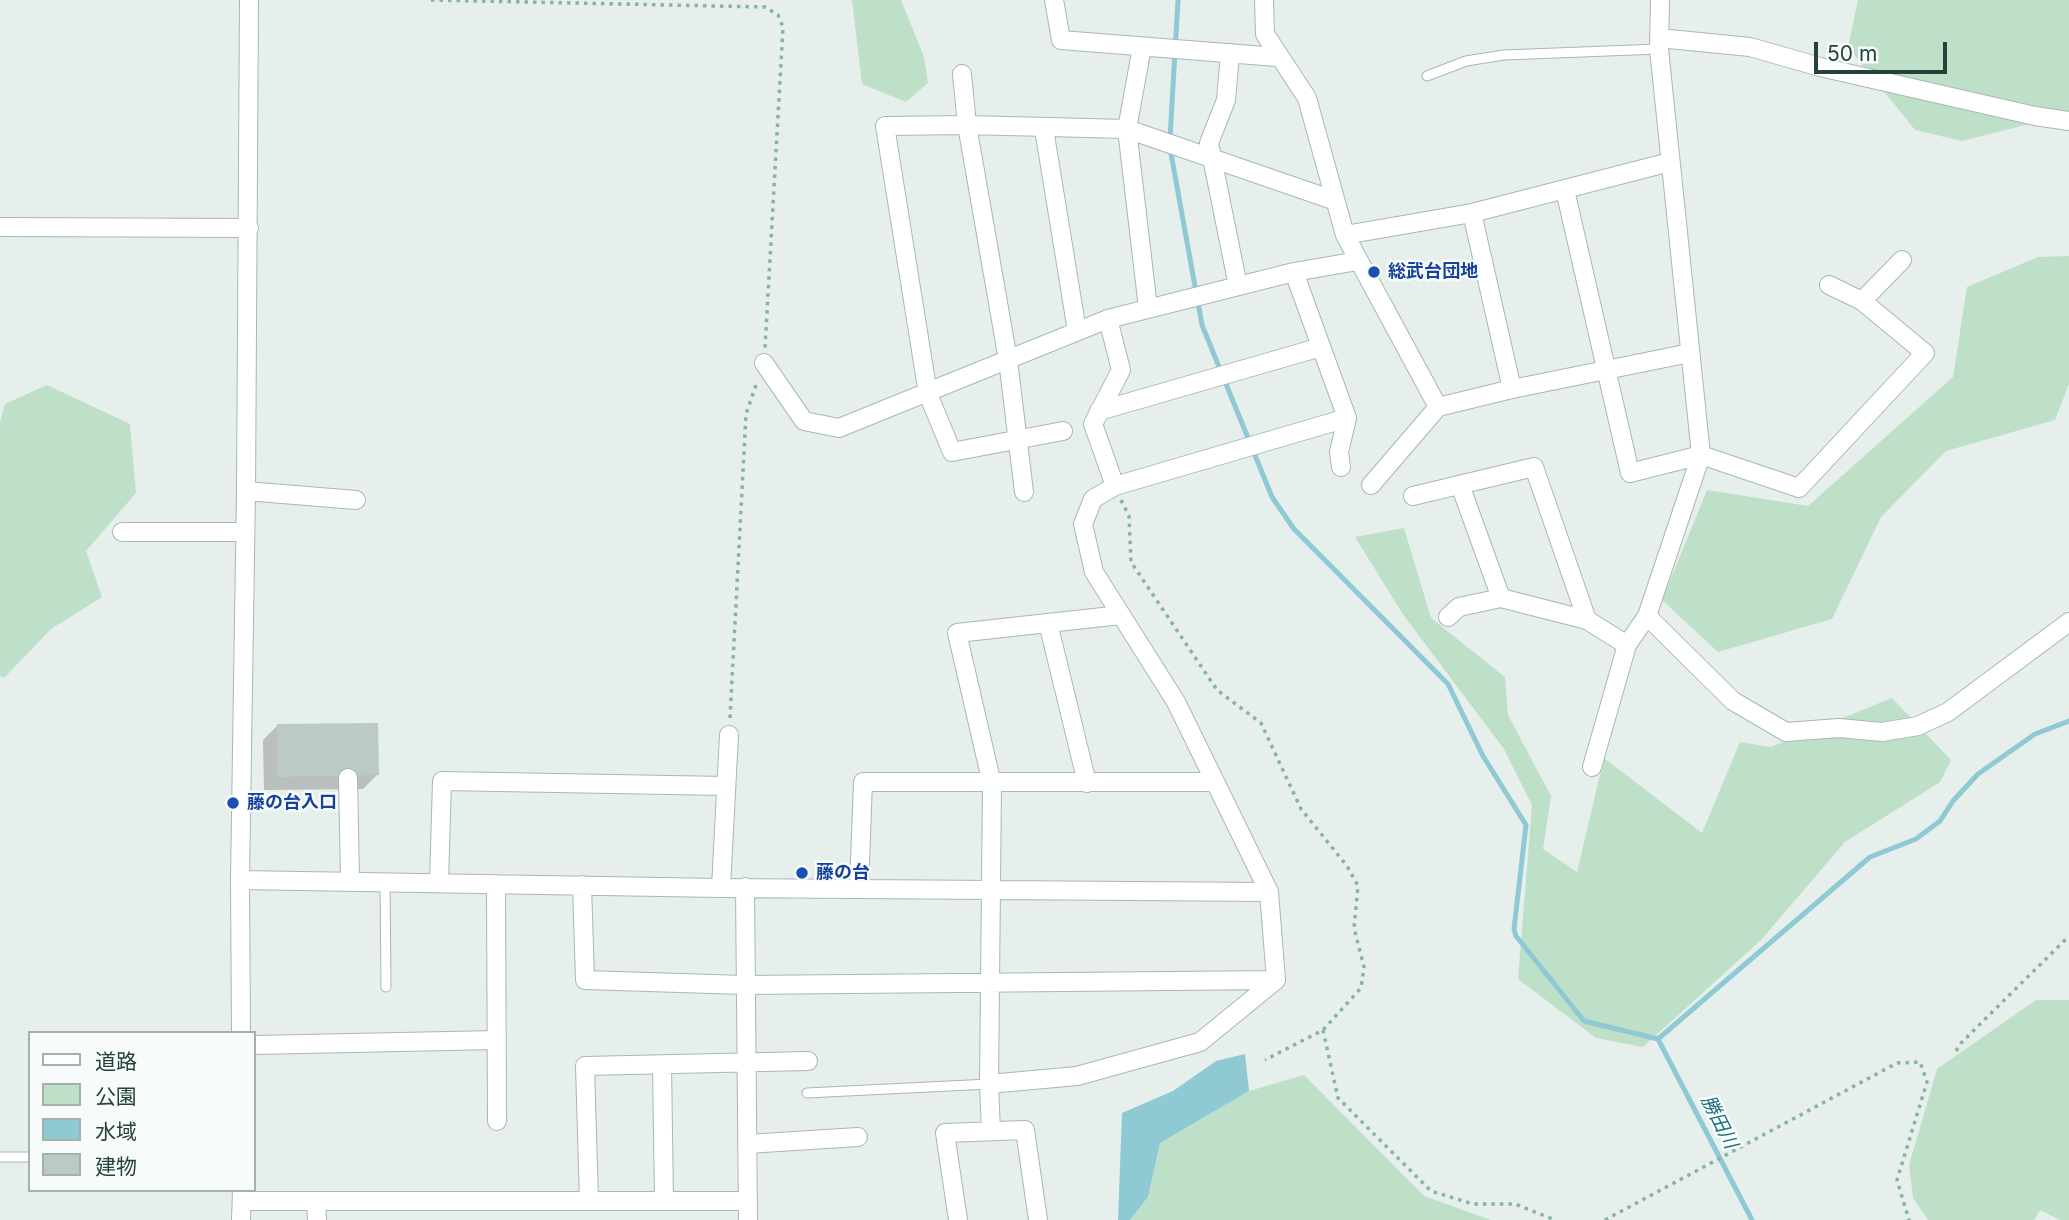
<!DOCTYPE html>
<meta charset="utf-8">
<style>
body{margin:0}
#map{position:relative;width:2069px;height:1220px;overflow:hidden;background:#e6efeb;font-family:Inter,"Noto Sans JP",sans-serif}
canvas{display:block}
.legend{position:absolute;left:28px;top:1031px;width:228px;height:161px;box-sizing:border-box;background:#f7fbf9;border:2px solid #a3b1ad;margin:0;padding:9px 12px;list-style:none;font-size:21px;color:#24423a}
.legend li{display:flex;align-items:center;gap:14px;height:35px}
.legend b{width:35px;border:2px solid #a3b1ad}
.scale{position:absolute;left:1814px;top:42px;width:133px;height:32px;box-sizing:border-box;border:4px solid #24423a;border-top:0;padding-left:9px;font-size:21px;line-height:24px;white-space:nowrap;color:#24423a;-webkit-text-stroke:5px #f7fbf9;paint-order:stroke}
</style>
<div id="map">
<canvas width="2069" height="1220"></canvas>
<ul class="legend">
<li><b style="height:9px;background:#fff"></b>道路</li>
<li><b style="height:19px;background:#bfe0c8"></b>公園</li>
<li><b style="height:19px;background:#8ec9d4"></b>水域</li>
<li><b style="height:19px;background:#bbcac4"></b>建物</li>
</ul>
<div class="scale">50 m</div>
</div>
<script>
const g = document.querySelector('canvas').getContext('2d');
g.lineJoin = 'round';
function paint(path, color) { g.fillStyle = color; g.fill(path, 'evenodd'); }
const toPath = rows => new Path2D(rows.map(r => 'M' + r).join(''));
function strokePath(path, color, width, dash) { g.strokeStyle = color; g.lineWidth = width; g.lineCap = dash ? 'butt' : 'round'; g.setLineDash(dash || []); g.stroke(path); }
function label(font, color, halo, rows, align = 'center') {
  g.font = font + ' Inter,"Noto Sans JP",sans-serif'; g.lineWidth = 5; g.setLineDash([]); g.textBaseline = 'middle'; g.strokeStyle = halo; g.fillStyle = color; for (const [text, x, y, turn = 0] of rows) {
    g.save(); g.translate(x, y); g.rotate((+turn || 0) * Math.PI / 180); g.textAlign = isNaN(turn) ? turn : align; if (halo) g.strokeText(text, 0, 0); g.fillText(text, 0, 0); g.restore();
  }
}
paint(toPath([
 [852,0,901,0,924,57,928,83,906,102,862,84],
 [1858,0,2069,0,2069,114,1962,141,1915,130,1848,47],
 [2069,256,2069,384,2055,420,1946,451,1881,517,1832,619,1718,652,1662,600,1707,490,1808,506,1953,377,1967,287,2038,257],
 [47,385,130,424,136,493,86,551,102,597,51,629,4,678,0,676,0,422,5,404],
 [1404,528,1431,618,1505,677,1508,715,1551,796,1543,849,1577,872,1604,758,1702,833,1740,742,1771,747,1892,698,1951,760,1940,782,1845,842,1761,940,1643,1047,1596,1038,1518,979,1532,805,1504,749,1404,616,1355,537],
 [2036,1000,2069,1000,2069,1220,2060,1220,2040,1210,2034,1220,1928,1220,1913,1198,1909,1165,1937,1069],
 [1304,1075,1424,1196,1491,1220,1130,1220,1148,1197,1160,1143,1249,1091]
]), '#bfe0c8');
paint(toPath([
 [1245,1054,1249,1091,1160,1143,1148,1197,1130,1220,1118,1220,1122,1113,1173,1091,1216,1061]
]), '#8ec9d4');
paint(toPath([
 [277,726,377,775,363,789,264,790,263,740]
]), '#0003');
strokePath(toPath([
 [1170,138,1178,0],
 [1170,148,1202,325,1272,497,1294,529,1448,684,1483,756,1526,825,1514,929,1516,936,1584,1021,1658,1039],
 [1658,1039,1870,857,1916,839,1940,821,1953,801,1978,774,2035,734,2069,721],
 [1658,1039,1752,1220]
]), '#8ec9d4', 5);
paint(toPath([
 [378,723,379,775,277,777,277,724]
]), '#bbcac4');
const service = toPath([
 [1427,76,1466,61,1504,55,1659,49],
 [385,881,386,987],
 [807,1093,989,1084],
 [0,1157,30,1157]
]);
const minor = toPath([
 [1054,0,1061,40,1277,57],
 [1264,0,1265,34,1307,98,1345,235,1438,407],
 [1659,38,1750,47,1820,67,2035,116,2069,121],
 [1142,47,1127,129,1148,308],
 [1230,53,1226,100,1209,143,1238,286],
 [962,74,967,125,1008,360,1024,492],
 [1044,129,1077,331],
 [1565,190,1630,473,1701,455,1799,488,1925,353,1862,301,1829,285],
 [1472,213,1512,389],
 [0,227,249,228],
 [1345,235,1472,213,1670,162],
 [1294,272,1347,418,1339,452,1341,467],
 [1862,301,1902,260],
 [1108,319,1121,370,1093,424,1115,486],
 [764,363,804,421,839,428,1108,319,1294,272,1358,261],
 [1099,411,1321,347],
 [1063,431,952,452,928,394,885,126,967,125,1127,129,1333,200],
 [1371,485,1438,407,1512,389,1690,353],
 [1460,485,1501,598],
 [246,491,356,500],
 [1413,496,1534,467,1587,620],
 [122,532,245,532],
 [1647,616,1733,701,1786,732,1839,728,1882,732,1918,726,1948,712,2069,622],
 [1448,617,1459,607,1501,598,1587,620,1627,645],
 [1048,623,1087,783],
 [1592,767,1627,645,1647,616,1701,455,1659,49,1660,0],
 [348,778,350,880],
 [240,880,721,888,1269,892],
 [439,882,442,781,726,786],
 [496,884,497,1121],
 [582,885,585,980,744,985,1276,980],
 [745,887,748,1220],
 [721,888,729,735],
 [859,888,863,782,1215,782],
 [1276,980,1269,892,1176,702,1094,572,1083,524,1093,499,1115,486,1347,418],
 [241,1033,240,880,246,491,249,0],
 [254,1045,497,1040],
 [662,1065,664,1201],
 [989,1084,1077,1076,1200,1042,1276,980],
 [991,1131,989,1084,992,784,957,633,1121,615],
 [747,1144,858,1137],
 [242,1201,748,1201],
 [316,1201,317,1220],
 [589,1201,585,1066,808,1061],
 [241,1220,242,1190],
 [958,1220,945,1133,1025,1130,1038,1220]
]);
strokePath(service, '#a8b8b2', 11);
strokePath(minor, '#a8b8b2', 20);
strokePath(toPath([
 [431,0,765,7,778,15,783,27,765,348],
 [1121,500,1129,516,1131,562,1217,690,1261,723,1301,809,1347,866,1358,886,1354,928,1364,967,1361,988,1323,1030,1265,1060],
 [730,718,746,414,757,382],
 [1323,1030,1338,1098,1431,1191,1473,1204,1515,1204,1555,1220],
 [1956,1051,1961,1043,2069,936],
 [1605,1220,1897,1063,1920,1062,1927,1082,1897,1180,1909,1220]
]), '#86b3a5', 3.5, [3.5, 5]);
strokePath(service, '#fff', 9);
strokePath(minor, '#fff', 18);
for (const [x, y, r, color] of [
 [1374,272,7,"#1a4fb4"],
 [233,803,7,"#1a4fb4"],
 [802,873,7,"#1a4fb4"]
]) { const dot = new Path2D(); dot.arc(x, y, r, 0, 2 * Math.PI); g.fillStyle = color; g.fill(dot); strokePath(dot, '#f7fbf9', 2.5); }
label('bold 18px', '#164399', '#f7fbf9', [
 ["総武台団地",1388,272],
 ["藤の台入口",247,803],
 ["藤の台",816,873]
], 'left');
label('italic 19px', '#1c6f80', '#f7fbf9', [
 ["勝田川",1719,1122,63]
]);
</script>
